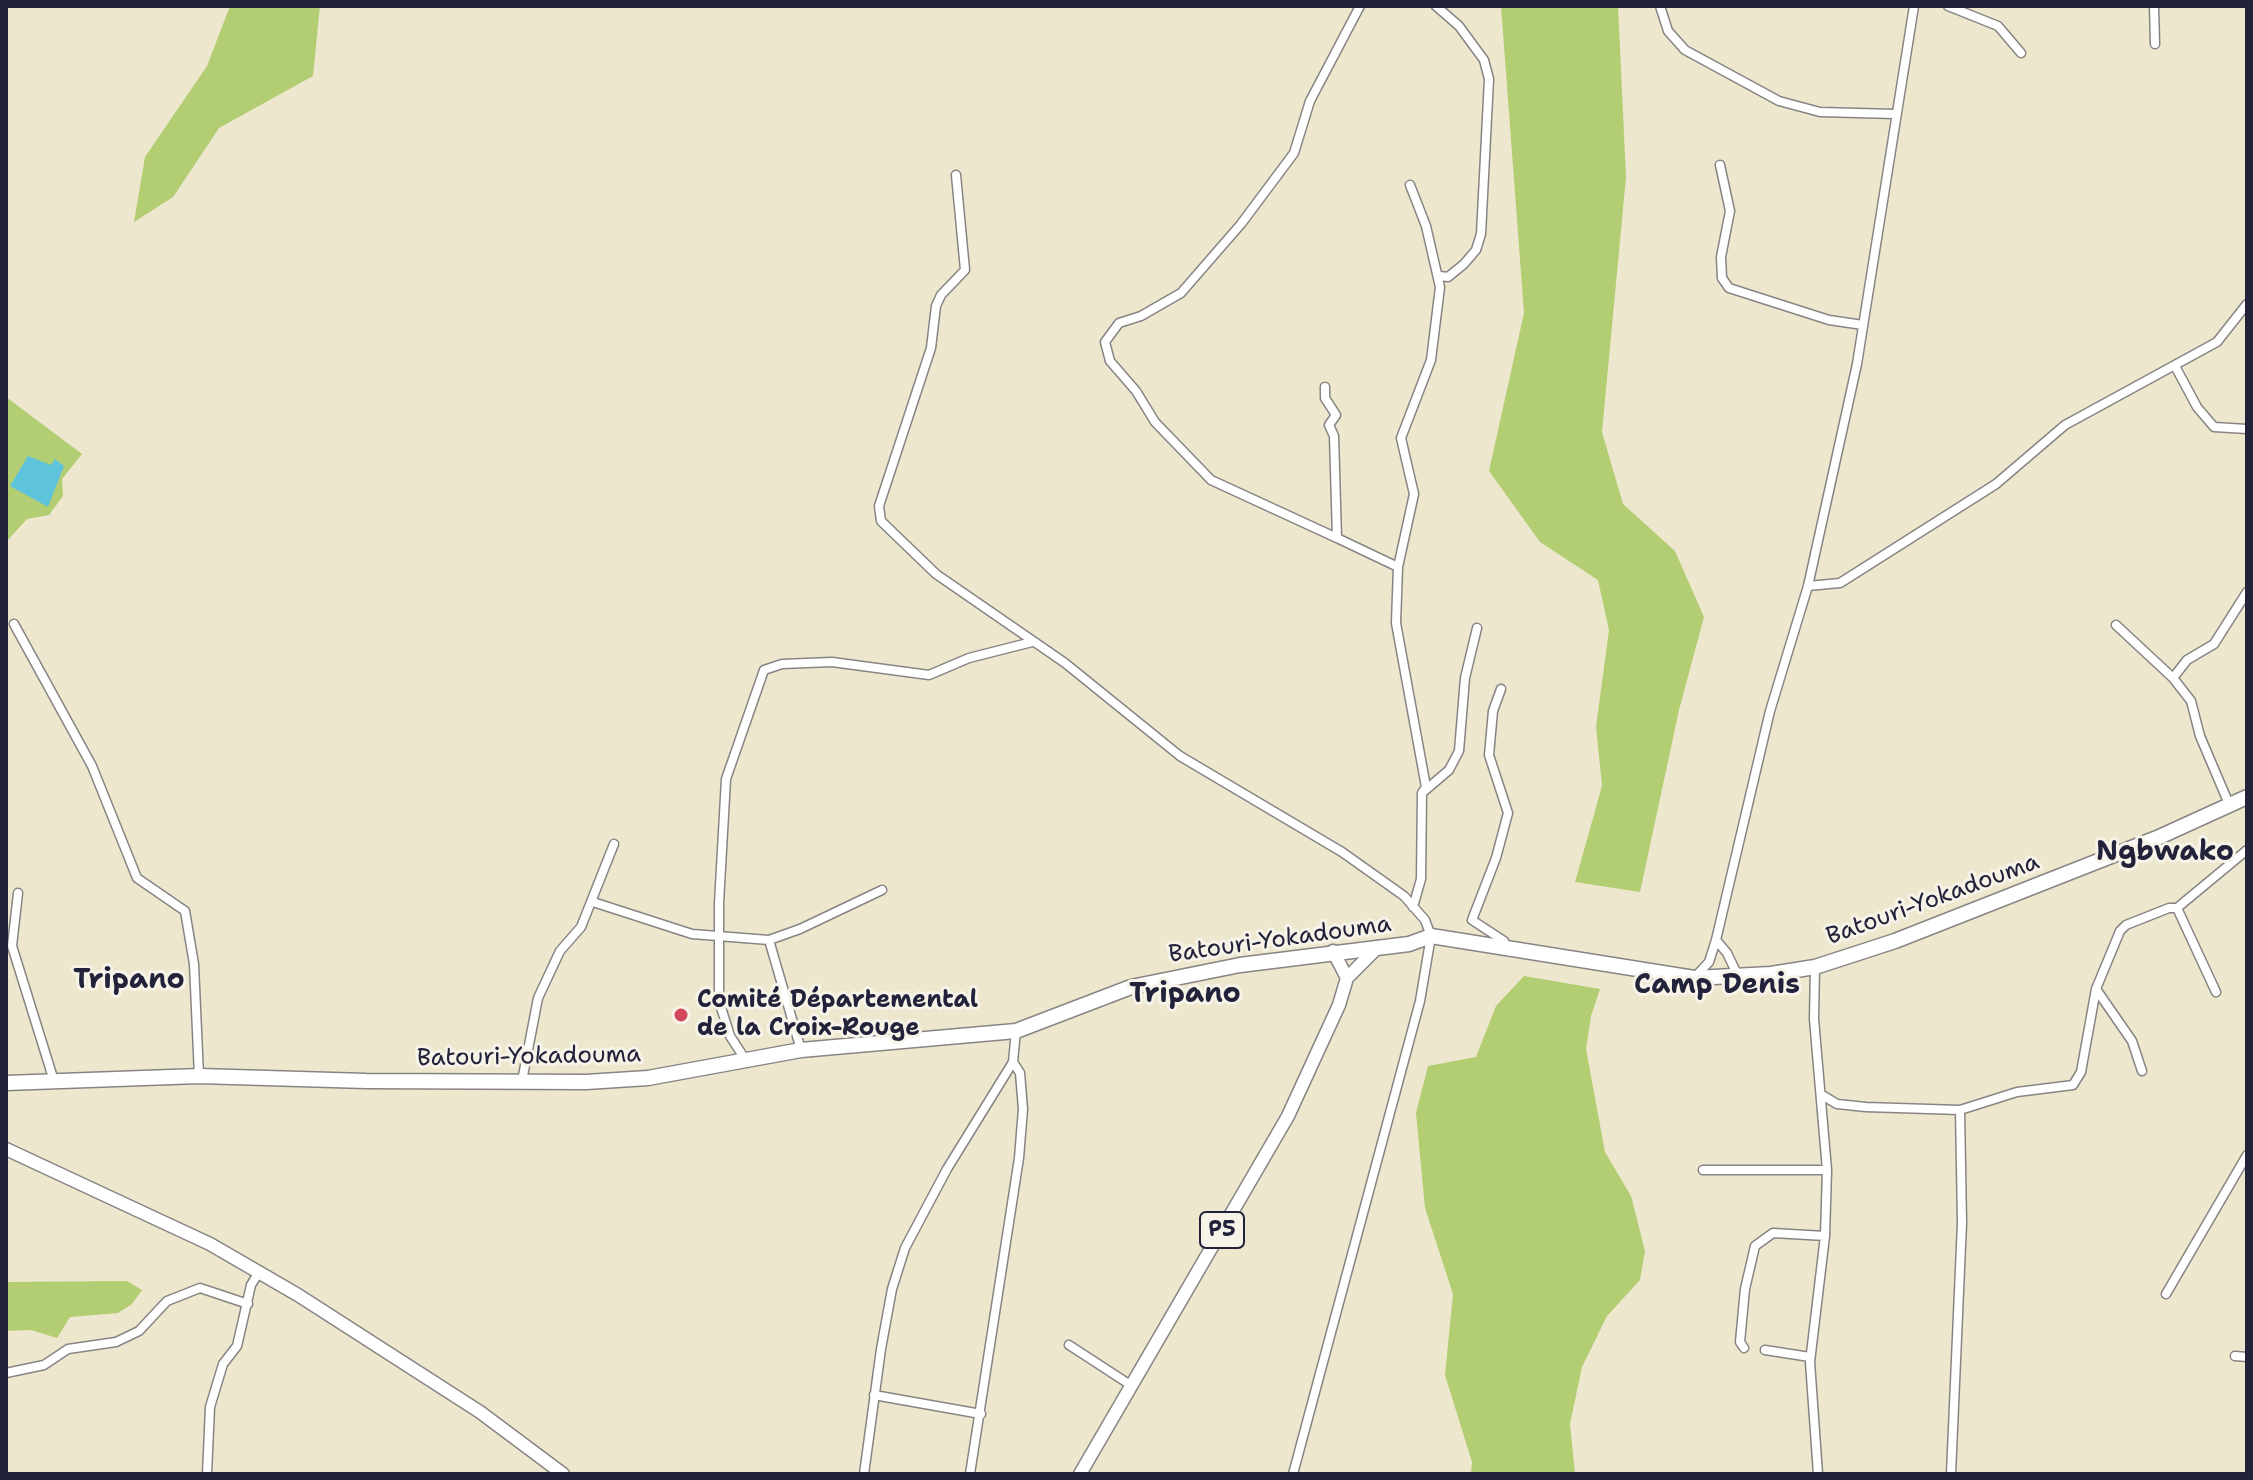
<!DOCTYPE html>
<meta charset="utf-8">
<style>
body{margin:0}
#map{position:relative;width:2253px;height:1480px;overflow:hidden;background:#ede7cd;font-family:"Shantell Sans",sans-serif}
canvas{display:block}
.frame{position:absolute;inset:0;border:8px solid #22223b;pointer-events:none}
</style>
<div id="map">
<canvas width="2253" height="1480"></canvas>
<div class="frame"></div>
</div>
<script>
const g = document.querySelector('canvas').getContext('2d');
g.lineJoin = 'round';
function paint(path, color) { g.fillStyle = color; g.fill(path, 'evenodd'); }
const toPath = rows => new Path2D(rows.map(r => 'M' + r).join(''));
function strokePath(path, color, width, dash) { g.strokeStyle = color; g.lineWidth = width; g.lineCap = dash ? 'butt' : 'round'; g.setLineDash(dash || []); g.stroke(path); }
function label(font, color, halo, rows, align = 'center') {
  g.font = font + ' "Shantell Sans",sans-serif'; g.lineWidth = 6; g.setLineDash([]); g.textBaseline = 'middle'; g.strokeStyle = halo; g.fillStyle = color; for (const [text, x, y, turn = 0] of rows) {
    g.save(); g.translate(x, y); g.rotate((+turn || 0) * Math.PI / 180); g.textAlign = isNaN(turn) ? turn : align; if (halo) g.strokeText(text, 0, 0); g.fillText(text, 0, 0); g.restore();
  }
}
paint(toPath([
 [230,6,320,6,313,76,219,128,173,197,134,222,145,157,207,66],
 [1501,6,1618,6,1626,177,1602,432,1623,504,1675,551,1704,617,1679,710,1640,892,1575,882,1602,786,1596,727,1609,630,1598,580,1540,542,1489,471,1524,313],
 [6,397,82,454,62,479,63,496,49,515,27,519,6,542],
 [1524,976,1600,989,1591,1016,1586,1049,1605,1152,1631,1196,1645,1251,1640,1280,1607,1316,1582,1367,1570,1424,1575,1474,1471,1474,1472,1462,1445,1375,1453,1294,1425,1208,1416,1113,1428,1066,1476,1057,1496,1006],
 [127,1281,142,1290,132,1304,118,1313,70,1317,57,1338,31,1330,6,1331,6,1282]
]), '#b3cd73');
paint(toPath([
 [28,456,51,465,55,459,64,466,48,507,10,486]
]), '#5ec4db');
const street = toPath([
 [1436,6,1459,26,1484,60,1489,79,1481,234,1476,250,1464,264,1448,277,1440,276],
 [1660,6,1668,31,1685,50,1779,101,1820,112,1895,114],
 [1948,6,1998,26,2021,53],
 [2154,6,2155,44],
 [1720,165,1730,211,1721,257,1722,278,1729,288,1829,320,1863,325],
 [956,175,965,270,941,295,936,306,931,348,879,506,881,521,936,574,1065,663,1180,756,1342,852,1404,896,1425,920,1431,936,1420,1001,1293,1474],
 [1410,185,1426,226,1440,287,1431,360,1401,438,1414,494,1398,567,1396,623,1426,787,1422,793],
 [2175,366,2197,407,2214,427,2247,429],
 [1325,387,1325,398,1336,415,1329,425,1334,436,1337,538,1398,567],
 [1337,538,1211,480,1155,422,1136,391,1110,361,1105,342,1119,323,1141,316,1181,293,1241,224,1294,153,1310,101,1360,6],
 [1808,586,1840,583,1996,484,2065,425,2217,342,2247,304],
 [14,624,92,766,137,878,185,911,194,964,199,1076],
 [2116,625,2173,678,2191,701,2200,736,2229,804],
 [2173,678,2187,660,2214,644,2247,592],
 [1501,689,1493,711,1489,755,1508,813,1496,858,1472,920,1504,941,1507,950],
 [18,893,12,946,54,1081],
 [593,902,692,934,769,940,800,929,882,890],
 [1413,907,1421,879,1422,793,1449,770,1459,751,1465,678,1477,628],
 [2177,908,2247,850],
 [769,940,801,1050],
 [1716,940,1727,953,1738,976],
 [1815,967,1814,1019,1827,1170,1825,1236,1810,1362,1818,1474],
 [1695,977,1709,962,1716,940,1770,711,1808,586,1857,364,1914,6],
 [2096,989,2132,1041,2142,1071],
 [745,1059,730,1036,719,1001,719,903,726,779,764,670,782,664,832,662,929,675,969,658,1032,642],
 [522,1081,538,998,560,951,581,927,614,844],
 [1822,1095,1837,1104,1866,1107,1960,1110,2017,1092,2073,1085,2081,1072,2096,989,2120,931,2126,925,2169,908,2177,908,2216,992],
 [1703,1170,1827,1170],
 [2166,1294,2247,1155],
 [1069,1345,1132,1386],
 [1744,1348,1740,1342,1745,1289,1755,1246,1773,1233,1825,1236],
 [1765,1350,1810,1357],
 [2235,1356,2247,1357],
 [6,1373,44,1365,68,1349,116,1342,139,1331,167,1301,200,1288,248,1304],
 [874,1395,981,1414],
 [207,1474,210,1407,223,1364,237,1346,251,1285,259,1272],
 [864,1474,881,1349,892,1289,905,1248,947,1169,1013,1062,1016,1031],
 [970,1474,1019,1158,1023,1109,1020,1073,1013,1062],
 [1951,1474,1962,1223,1960,1110]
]);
const secondary = toPath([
 [6,1149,210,1244,298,1295,480,1412,563,1474]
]);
const primary = toPath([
 [1333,951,1347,978],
 [1080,1474,1288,1116,1339,1005,1347,978,1378,947]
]);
const highway = toPath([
 [6,1083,199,1076,366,1081,586,1082,648,1078,801,1050,1016,1031,1131,987,1240,965,1409,944,1431,936,1694,978,1771,974,1815,967,1895,941,2157,838,2247,797]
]);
strokePath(street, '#888484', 11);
strokePath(secondary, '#888484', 15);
strokePath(primary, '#888484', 15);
strokePath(highway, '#888484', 17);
strokePath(street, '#fff', 8);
strokePath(secondary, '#fff', 12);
strokePath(primary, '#fff', 12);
strokePath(highway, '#fff', 14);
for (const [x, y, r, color] of [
 [681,1015,8,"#d1495b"]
]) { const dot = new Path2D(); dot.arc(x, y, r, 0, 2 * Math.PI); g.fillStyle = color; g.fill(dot); strokePath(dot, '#f7f3e8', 3); }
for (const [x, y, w] of [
 [1222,1230,44]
]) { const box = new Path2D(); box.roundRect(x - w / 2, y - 18, w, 36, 6); g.fillStyle = '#f7f3e8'; g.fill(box); strokePath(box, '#22223b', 2); }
label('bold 22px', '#22223b', null, [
 ["P5",1222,1230]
]);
label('24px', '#22223b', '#f7f3e8', [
 ["Batouri-Yokadouma",1933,900,-20],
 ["Batouri-Yokadouma",1280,940,-8],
 ["Batouri-Yokadouma",529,1057,-1]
]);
label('bold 24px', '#22223b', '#f7f3e8', [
 ["Comité Départemental",697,1001],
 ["de la Croix-Rouge",697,1029]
], 'left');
label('bold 28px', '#22223b', '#f7f3e8', [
 ["Ngbwako",2165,853],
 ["Tripano",129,981],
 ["Camp Denis",1717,986],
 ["Tripano",1185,995]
]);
</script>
